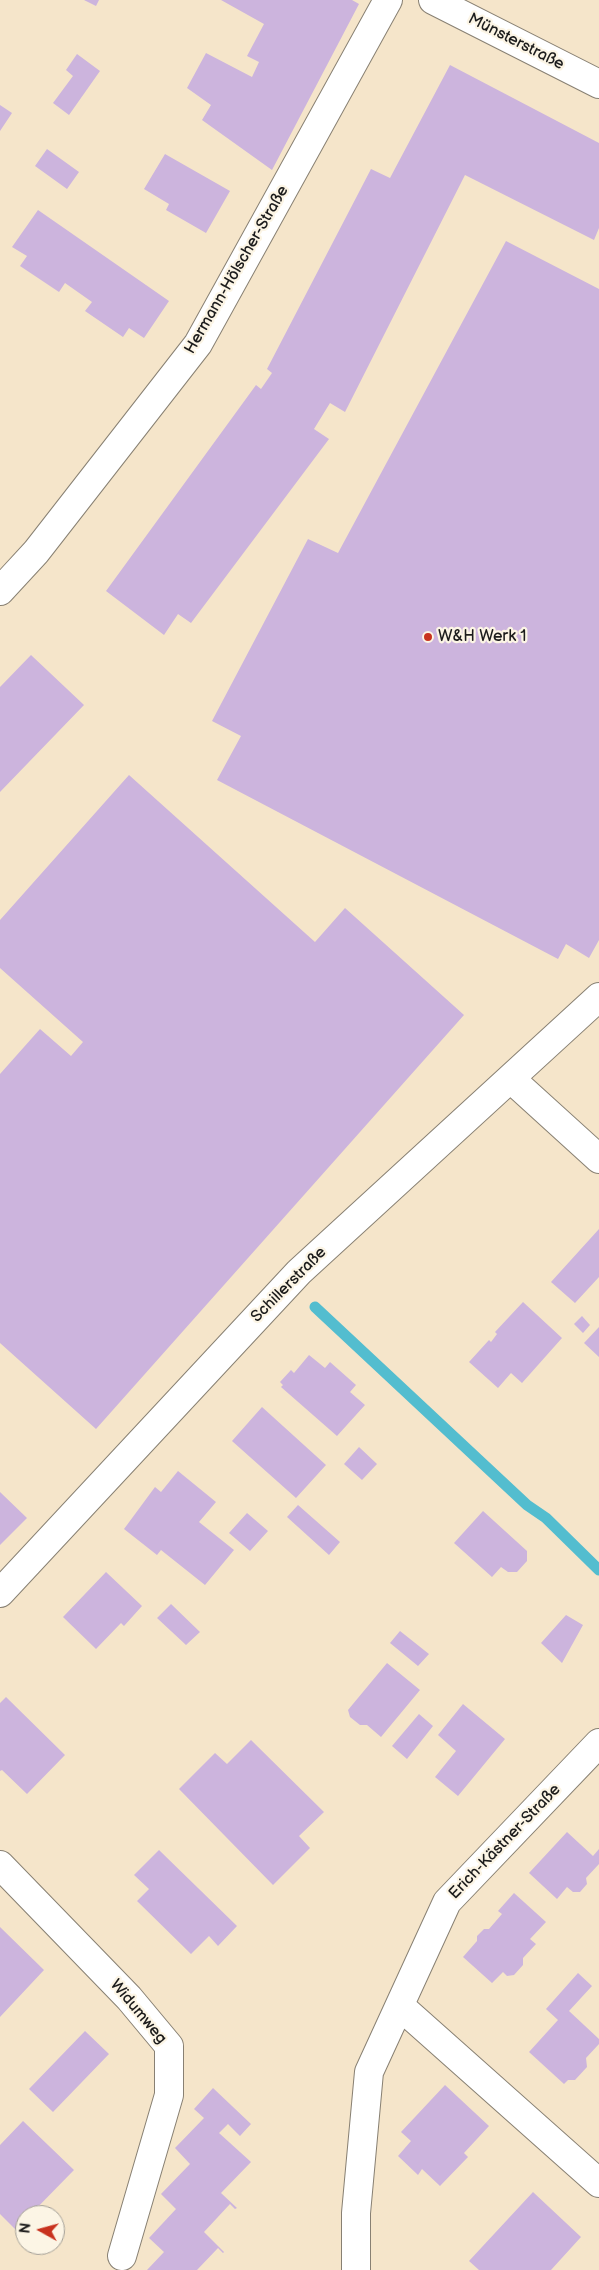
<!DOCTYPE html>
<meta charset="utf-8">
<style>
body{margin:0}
#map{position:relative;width:599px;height:2270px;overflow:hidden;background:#f5e5ca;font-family:"Balsamiq Sans",sans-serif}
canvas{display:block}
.north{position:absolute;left:15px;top:2205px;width:50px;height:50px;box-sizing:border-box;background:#fcf5e5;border:1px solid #a29e95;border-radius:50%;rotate:277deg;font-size:14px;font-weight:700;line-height:20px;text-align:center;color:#1c1c1c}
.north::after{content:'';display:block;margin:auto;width:18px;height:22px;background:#c8321e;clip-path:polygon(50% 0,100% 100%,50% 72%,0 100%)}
</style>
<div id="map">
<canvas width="599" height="2270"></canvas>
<div class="north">N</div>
</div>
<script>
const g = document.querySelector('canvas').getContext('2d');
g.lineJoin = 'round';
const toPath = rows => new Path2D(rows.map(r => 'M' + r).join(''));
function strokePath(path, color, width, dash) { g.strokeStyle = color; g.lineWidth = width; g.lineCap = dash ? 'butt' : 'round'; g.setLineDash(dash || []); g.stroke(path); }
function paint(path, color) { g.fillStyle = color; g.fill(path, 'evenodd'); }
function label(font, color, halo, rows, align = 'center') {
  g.font = font + ' "Balsamiq Sans",sans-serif'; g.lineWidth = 4.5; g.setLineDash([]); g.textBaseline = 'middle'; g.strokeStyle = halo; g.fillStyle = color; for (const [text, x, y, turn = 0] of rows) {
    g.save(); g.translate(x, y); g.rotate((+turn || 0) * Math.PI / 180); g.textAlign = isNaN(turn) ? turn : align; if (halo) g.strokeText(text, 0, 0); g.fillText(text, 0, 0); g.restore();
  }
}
strokePath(toPath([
 [315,1307,527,1505,546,1518,599,1570]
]), '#53bdcf', 11);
paint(toPath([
 [84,0,99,0,96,6],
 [221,0,352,0,359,4,272,170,202,120,211,105,187,88,206,53,252,77,259,62,247,56,264,24],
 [77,54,100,71,69,115,53,103,73,76,66,70],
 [450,65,599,143,599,228,594,240,465,175,345,412,330,403,314,429,329,439,191,623,178,614,164,635,106,591,256,385,261,389,272,373,267,369,371,169,390,178],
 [0,105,12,113,0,131],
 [47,149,79,172,67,189,35,166],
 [165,154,230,191,206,233,166,210,169,204,144,189],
 [38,210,169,301,144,338,129,328,123,337,85,311,92,302,65,283,59,292,20,266,27,256,12,247],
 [506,241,599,289,599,940,589,958,566,944,558,959,217,780,241,736,212,721,308,539,338,553],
 [31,655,84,705,0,792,0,687],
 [129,775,315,942,345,908,464,1015,96,1429,0,1343,0,1074,40,1029,71,1056,83,1042,0,968,0,920],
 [599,1229,599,1277,575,1303,551,1282],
 [523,1302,562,1338,522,1383,511,1373,498,1388,469,1362,489,1340,491,1342,497,1334,495,1332],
 [582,1316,590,1325,583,1333,574,1324],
 [599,1327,599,1357,584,1343],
 [309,1355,325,1368,330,1362,356,1385,350,1392,365,1405,337,1436,281,1387,283,1385,280,1382,291,1370,294,1373],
 [262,1407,326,1465,296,1498,232,1441],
 [359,1447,377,1464,362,1480,344,1464],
 [178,1471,216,1502,199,1522,234,1550,205,1585,161,1550,157,1555,124,1529,155,1487,161,1492],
 [0,1492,27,1518,0,1545],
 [298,1505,340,1542,329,1555,287,1517],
 [483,1511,527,1551,527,1561,517,1572,508,1572,501,1567,492,1577,454,1543],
 [247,1513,268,1531,250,1551,229,1533],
 [106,1572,142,1606,124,1626,121,1623,96,1649,63,1617],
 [171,1604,200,1632,186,1645,157,1618],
 [566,1615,583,1625,562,1663,541,1643],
 [400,1631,429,1654,418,1666,390,1643],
 [387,1663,420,1690,381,1737,367,1725,360,1725,350,1717,348,1710],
 [6,1697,65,1755,27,1794,2,1770,0,1771,0,1703],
 [463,1704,505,1739,458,1796,435,1777,456,1751,438,1735],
 [419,1714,433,1726,407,1759,392,1746],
 [251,1740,324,1812,299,1836,310,1848,273,1885,179,1789,215,1753,227,1764],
 [567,1832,593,1856,599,1849,599,1864,586,1878,587,1884,580,1892,573,1892,567,1887,557,1899,529,1873],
 [159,1850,237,1926,218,1946,209,1936,191,1954,137,1901,149,1889,134,1875],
 [514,1893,546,1922,530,1939,536,1944,523,1958,523,1965,514,1975,507,1976,503,1972,492,1983,463,1957,477,1941,477,1936,484,1929,489,1929,502,1914,498,1911],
 [0,1927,44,1970,0,2017],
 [578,1973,592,1986,569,2011,599,2039,599,2044,586,2058,587,2067,575,2080,568,2080,564,2084,529,2052,558,2020,546,2009],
 [85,2031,109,2054,53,2112,29,2089],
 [445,2085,489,2126,464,2153,468,2157,440,2186,422,2169,418,2175,398,2156,411,2141,401,2132],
 [213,2088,251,2124,240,2136,228,2124,219,2133,251,2162,221,2193,237,2208,235,2209,230,2204,204,2232,224,2252,223,2253,218,2248,197,2270,147,2270,164,2252,149,2238,176,2209,161,2194,190,2164,175,2148,204,2118,194,2109],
 [23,2121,74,2170,30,2215,25,2215,25,2221,16,2230,0,2214,0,2145],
 [533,2192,581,2237,551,2270,479,2270,469,2261]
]), '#ccb4dd');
const minor = toPath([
 [433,0,599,84],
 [0,591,36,552,198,344,388,0],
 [511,1079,599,1159],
 [0,1593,299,1272,599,997],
 [0,1865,129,1998,169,2046,169,2095,122,2256],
 [400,2006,599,2183],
 [356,2270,356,2213,369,2072,447,1902,599,1743]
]);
strokePath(minor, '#888073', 30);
strokePath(minor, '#fff', 28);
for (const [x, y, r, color] of [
 [428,637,5,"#c8321e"]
]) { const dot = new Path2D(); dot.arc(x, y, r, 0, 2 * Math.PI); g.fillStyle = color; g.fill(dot); strokePath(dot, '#fcf5e5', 2); }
label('16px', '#1c1c1c', '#fcf5e5', [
 ["Münsterstraße",516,42,27],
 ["Hermann-Hölscher-Straße",237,270,-60],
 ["Schillerstraße",289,1285,-45],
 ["Erich-Kästner-Straße",505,1842,-46],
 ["Widumweg",138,2012,50]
]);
label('16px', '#1c1c1c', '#fcf5e5', [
 ["W&H Werk 1",438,637]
], 'left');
</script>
